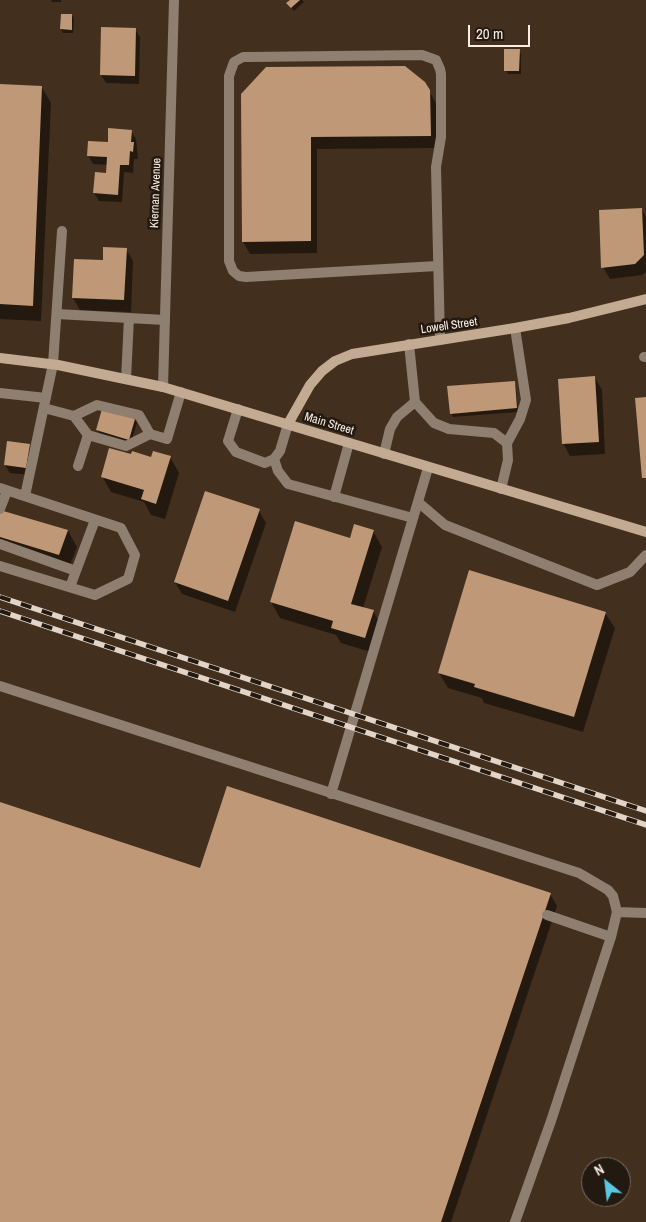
<!DOCTYPE html>
<style>
body{margin:0}
#map{position:relative;width:646px;height:1222px;overflow:hidden;background:#432f1d;font-family:"Archivo Narrow",sans-serif}
canvas{display:block}
.north{position:absolute;left:581px;top:1157px;width:50px;height:50px;box-sizing:border-box;background:#221911;border:1px solid #796e65;border-radius:50%;rotate:331deg;font-size:14px;font-weight:700;line-height:20px;text-align:center;color:#fceee3}
.north::after{content:'';display:block;margin:auto;width:18px;height:22px;background:#58c9e3;clip-path:polygon(50% 0,100% 100%,50% 72%,0 100%)}
.scale{position:absolute;left:468px;top:25px;width:62px;height:22px;box-sizing:border-box;border:2px solid #fceee3;border-top:0;padding-left:6px;font-size:15px;line-height:18px;white-space:nowrap;color:#fceee3;-webkit-text-stroke:4px #221911;paint-order:stroke}
</style>
<div id="map">
<canvas width="646" height="1222"></canvas>
<div class="north">N</div>
<div class="scale">20 m</div>
</div>
<script>
const g = document.querySelector('canvas').getContext('2d');
g.lineJoin = 'round';
function paint(path, color) { g.fillStyle = color; g.fill(path, 'evenodd'); }
const toPath = rows => new Path2D(rows.map(r => 'M' + r).join(''));
function strokePath(path, color, width, dash) { g.strokeStyle = color; g.lineWidth = width; g.lineCap = dash ? 'butt' : 'round'; g.setLineDash(dash || []); g.stroke(path); }
function label(font, color, halo, rows, align = 'center') {
  g.font = font + ' "Archivo Narrow",sans-serif'; g.lineWidth = 5; g.setLineDash([]); g.textBaseline = 'middle'; g.strokeStyle = halo; g.fillStyle = color; for (const [text, x, y, turn = 0] of rows) {
    g.save(); g.translate(x, y); g.rotate((+turn || 0) * Math.PI / 180); g.textAlign = isNaN(turn) ? turn : align; if (halo) g.strokeText(text, 0, 0); g.fillText(text, 0, 0); g.restore();
  }
}
paint(toPath([
 [51,0,61,0,61,2,52,2],
 [292,0,302,0,304,2,294,11,288,4],
 [72,15,74,19,73,33,63,33,61,29],
 [102,28,135,29,140,37,139,84,106,83,101,75],
 [519,50,521,54,521,74,508,74,506,71],
 [266,69,424,83,436,103,437,148,317,149,317,253,250,254,243,242],
 [0,86,42,88,51,103,41,321,0,319],
 [131,131,136,139,138,159,134,159,133,173,124,172,122,202,99,201,94,193,107,174,108,165,93,164,88,155],
 [642,210,646,217,646,272,642,275,610,279,603,267],
 [126,249,133,261,131,312,80,310,73,298,104,261],
 [595,378,602,390,605,454,570,456,563,443],
 [514,382,516,386,518,412,453,417,451,413],
 [135,420,137,423,131,443,100,434,97,430],
 [29,445,34,454,31,475,10,473,5,465],
 [132,456,152,458,170,457,179,473,165,519,151,515,144,502,111,492,102,476],
 [0,511,68,531,77,547,68,570,0,549],
 [259,511,266,523,235,612,182,594,175,582],
 [373,531,382,547,363,608,373,611,382,627,374,653,341,643,336,635,280,618,271,602,351,539],
 [605,613,615,628,583,732,484,703,482,698,448,688,439,673],
 [0,803,201,869,550,894,557,906,451,1222,0,1222]
]), '#0007');
paint(toPath([
 [290,0,300,0,291,8,286,3],
 [61,14,72,14,72,30,60,29],
 [101,27,136,28,135,76,100,75],
 [504,49,520,49,519,71,504,71],
 [405,66,425,82,430,90,431,136,311,137,311,241,242,242,241,94,266,67],
 [0,84,42,86,33,306,0,304],
 [108,128,132,130,131,142,134,142,133,152,130,151,129,165,120,165,118,195,93,193,95,172,106,173,107,157,87,156,88,141,108,142],
 [642,208,644,255,635,264,601,268,599,210],
 [103,247,127,248,124,300,72,298,74,259,103,260],
 [595,376,599,442,562,444,558,379],
 [515,381,517,408,450,414,447,386],
 [646,397,646,478,642,478,635,398],
 [102,409,135,419,129,440,96,430],
 [7,441,30,444,26,468,4,465],
 [109,448,131,454,132,451,151,457,153,451,171,456,156,504,141,499,144,490,101,477],
 [205,491,260,509,228,601,174,582],
 [0,510,68,530,59,555,0,537],
 [295,521,350,538,354,524,374,530,351,604,374,610,365,638,331,628,333,621,270,602],
 [469,570,606,612,574,717,474,687,475,684,438,673],
 [227,786,551,893,441,1222,0,1222,0,802,200,868]
]), '#bf9877');
strokePath(toPath([
 [437,266,246,277,239,276,233,271,229,261,229,76,234,62,243,57,248,57,422,55,436,60,440,69,441,74,441,137,436,167,440,340],
 [57,314,165,320],
 [409,344,415,402,434,423,449,429,494,433,507,443,508,460,501,489],
 [644,357,646,357],
 [126,379,129,318],
 [0,393,46,398],
 [44,408,74,416,88,435,126,446,150,434,139,415,97,405,74,416],
 [238,409,228,441,236,452,265,463,274,459,280,451,288,424],
 [150,434,167,439,181,392],
 [507,443,520,419,526,400,515,328],
 [384,454,390,429,397,417,415,402],
 [274,459,278,471,288,484,413,518],
 [78,466,88,435],
 [0,488,121,528,135,555,128,579,95,595,0,566],
 [25,496,53,364,62,231],
 [334,497,349,443],
 [418,502,445,525,597,585,630,572,646,555],
 [0,509,7,491],
 [0,544,76,571],
 [70,587,95,520],
 [0,686,579,873,608,890,613,896,617,912,611,937,551,1121,515,1222],
 [331,794,428,468],
 [617,912,646,913],
 [547,915,611,937]
]), '#8f7f70', 10);
strokePath(toPath([
 [163,387,174,0]
]), '#8f7f70', 10);
strokePath(toPath([
 [0,358,58,365,163,387,646,532],
 [288,424,310,385,322,371,335,361,352,354,515,328,569,318,646,299]
]), '#c3aa92', 10);
const rail = toPath([
 [0,597,646,811],
 [0,611,646,825]
]);
strokePath(rail, '#e3d4c8', 5.5);
strokePath(rail, '#221911', 4, [11]);
label('12px', '#fceee3', '#221911', [
 ["Kiernan Avenue",156,193,-88],
 ["Lowell Street",449,326,-8],
 ["Main Street",329,424,17]
]);
</script>
